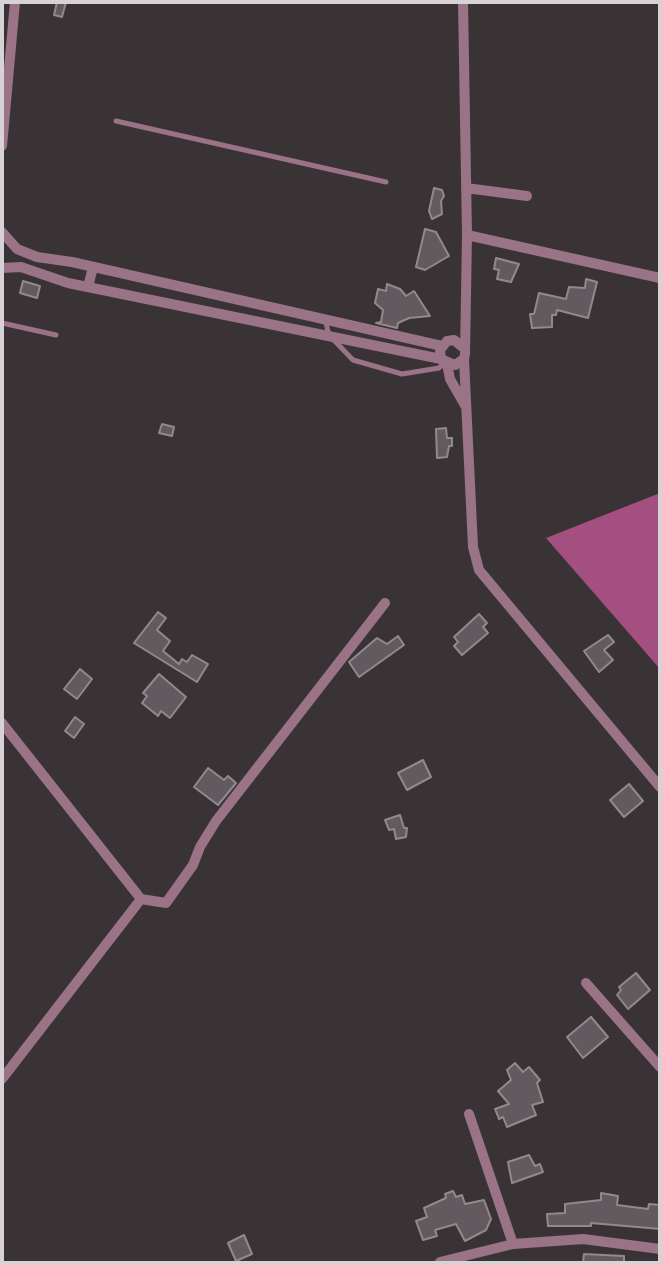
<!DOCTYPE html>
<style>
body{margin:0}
#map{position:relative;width:662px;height:1265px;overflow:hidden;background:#3a3336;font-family:Bitter,serif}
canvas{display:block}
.frame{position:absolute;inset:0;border:4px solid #d7d2d5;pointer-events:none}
</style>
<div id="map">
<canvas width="662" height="1265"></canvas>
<div class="frame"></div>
</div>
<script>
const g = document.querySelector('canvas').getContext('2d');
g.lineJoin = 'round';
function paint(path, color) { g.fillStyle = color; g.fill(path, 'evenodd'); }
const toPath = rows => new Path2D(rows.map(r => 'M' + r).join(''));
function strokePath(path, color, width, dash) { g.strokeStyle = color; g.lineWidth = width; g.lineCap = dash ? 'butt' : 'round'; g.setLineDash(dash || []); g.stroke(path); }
paint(toPath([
 [660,493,660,669,546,538]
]), '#a34f7f');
const building = toPath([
 [57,2,66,2,62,17,54,15,57,2],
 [434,188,442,190,444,196,441,201,442,214,432,219,429,211,434,188],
 [425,229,436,232,449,256,425,270,416,267,425,229],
 [496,258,519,264,511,282,497,279,499,270,494,269,496,258],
 [586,279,597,282,588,318,557,310,556,315,552,315,552,327,532,328,530,314,534,314,539,293,566,299,569,287,585,288,586,279],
 [23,281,40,286,37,298,20,293,23,281],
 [387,284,400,289,406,296,414,291,430,316,409,318,398,323,397,328,376,323,381,322,383,310,375,303,378,289,386,291,387,284],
 [162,424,174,427,172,436,159,433,162,424],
 [446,428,447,438,452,438,452,446,449,446,447,457,437,458,436,429,446,428],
 [158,612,166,618,157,630,170,641,163,651,179,664,182,659,187,662,192,655,208,664,197,682,134,643,158,612],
 [479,614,487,623,483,627,488,633,462,655,454,646,458,642,454,637,479,614],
 [608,635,614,642,604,650,613,660,599,672,584,651,608,635],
 [398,636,404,645,359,677,349,662,377,638,387,644,398,636],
 [80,669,92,679,77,699,64,689,80,669],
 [159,674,186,697,170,718,161,711,158,716,142,703,147,696,143,693,159,674],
 [75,717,84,724,74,738,65,731,75,717],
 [423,760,431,777,407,790,398,773,423,760],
 [208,768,224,780,228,776,236,783,218,805,194,787,208,768],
 [629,784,643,801,624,817,610,800,629,784],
 [400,815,404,828,407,828,406,837,396,839,394,829,389,830,385,820,400,815],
 [636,973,650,990,628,1009,617,995,621,990,619,987,636,973],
 [591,1017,608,1037,583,1058,567,1037,591,1017],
 [515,1063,523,1072,529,1067,540,1080,537,1083,543,1102,532,1105,536,1115,507,1127,503,1117,499,1119,495,1109,509,1104,498,1091,511,1080,507,1070,515,1063],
 [529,1155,535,1166,540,1164,543,1172,512,1183,508,1162,529,1155],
 [453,1191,456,1197,462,1195,465,1204,484,1200,491,1219,486,1230,465,1241,456,1224,435,1230,437,1236,423,1240,416,1221,427,1217,424,1208,446,1198,445,1194,453,1191],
 [601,1193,618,1196,617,1205,648,1209,649,1204,660,1205,660,1229,591,1223,591,1226,548,1226,547,1214,565,1213,565,1204,601,1200,601,1193],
 [244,1235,252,1254,236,1261,228,1243,244,1235],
 [584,1254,624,1256,624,1263,583,1263,584,1254]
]);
paint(building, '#625a5e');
strokePath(building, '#92898d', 2);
strokePath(toPath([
 [116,121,386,182],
 [325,319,329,335,353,360,402,374,439,368,444,363],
 [2,323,56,335]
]), '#9a7386', 5);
strokePath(toPath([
 [463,2,467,235,465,354,464,359,455,365,441,359,440,350,447,341,454,340,464,348],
 [2,146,15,2],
 [466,188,527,196],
 [2,232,17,249,37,257,72,262,442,346],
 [467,235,660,278],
 [2,268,21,267,68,283,441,359],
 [88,287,93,267],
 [464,359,473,547,479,570,660,787],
 [447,364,450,379,466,407],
 [2,723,141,899,2,1079],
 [141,899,166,903,193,865,200,847,216,821,385,603],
 [586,983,660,1067],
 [469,1114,513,1244],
 [440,1262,513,1244,583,1239,660,1249]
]), '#9a7386', 10);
</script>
